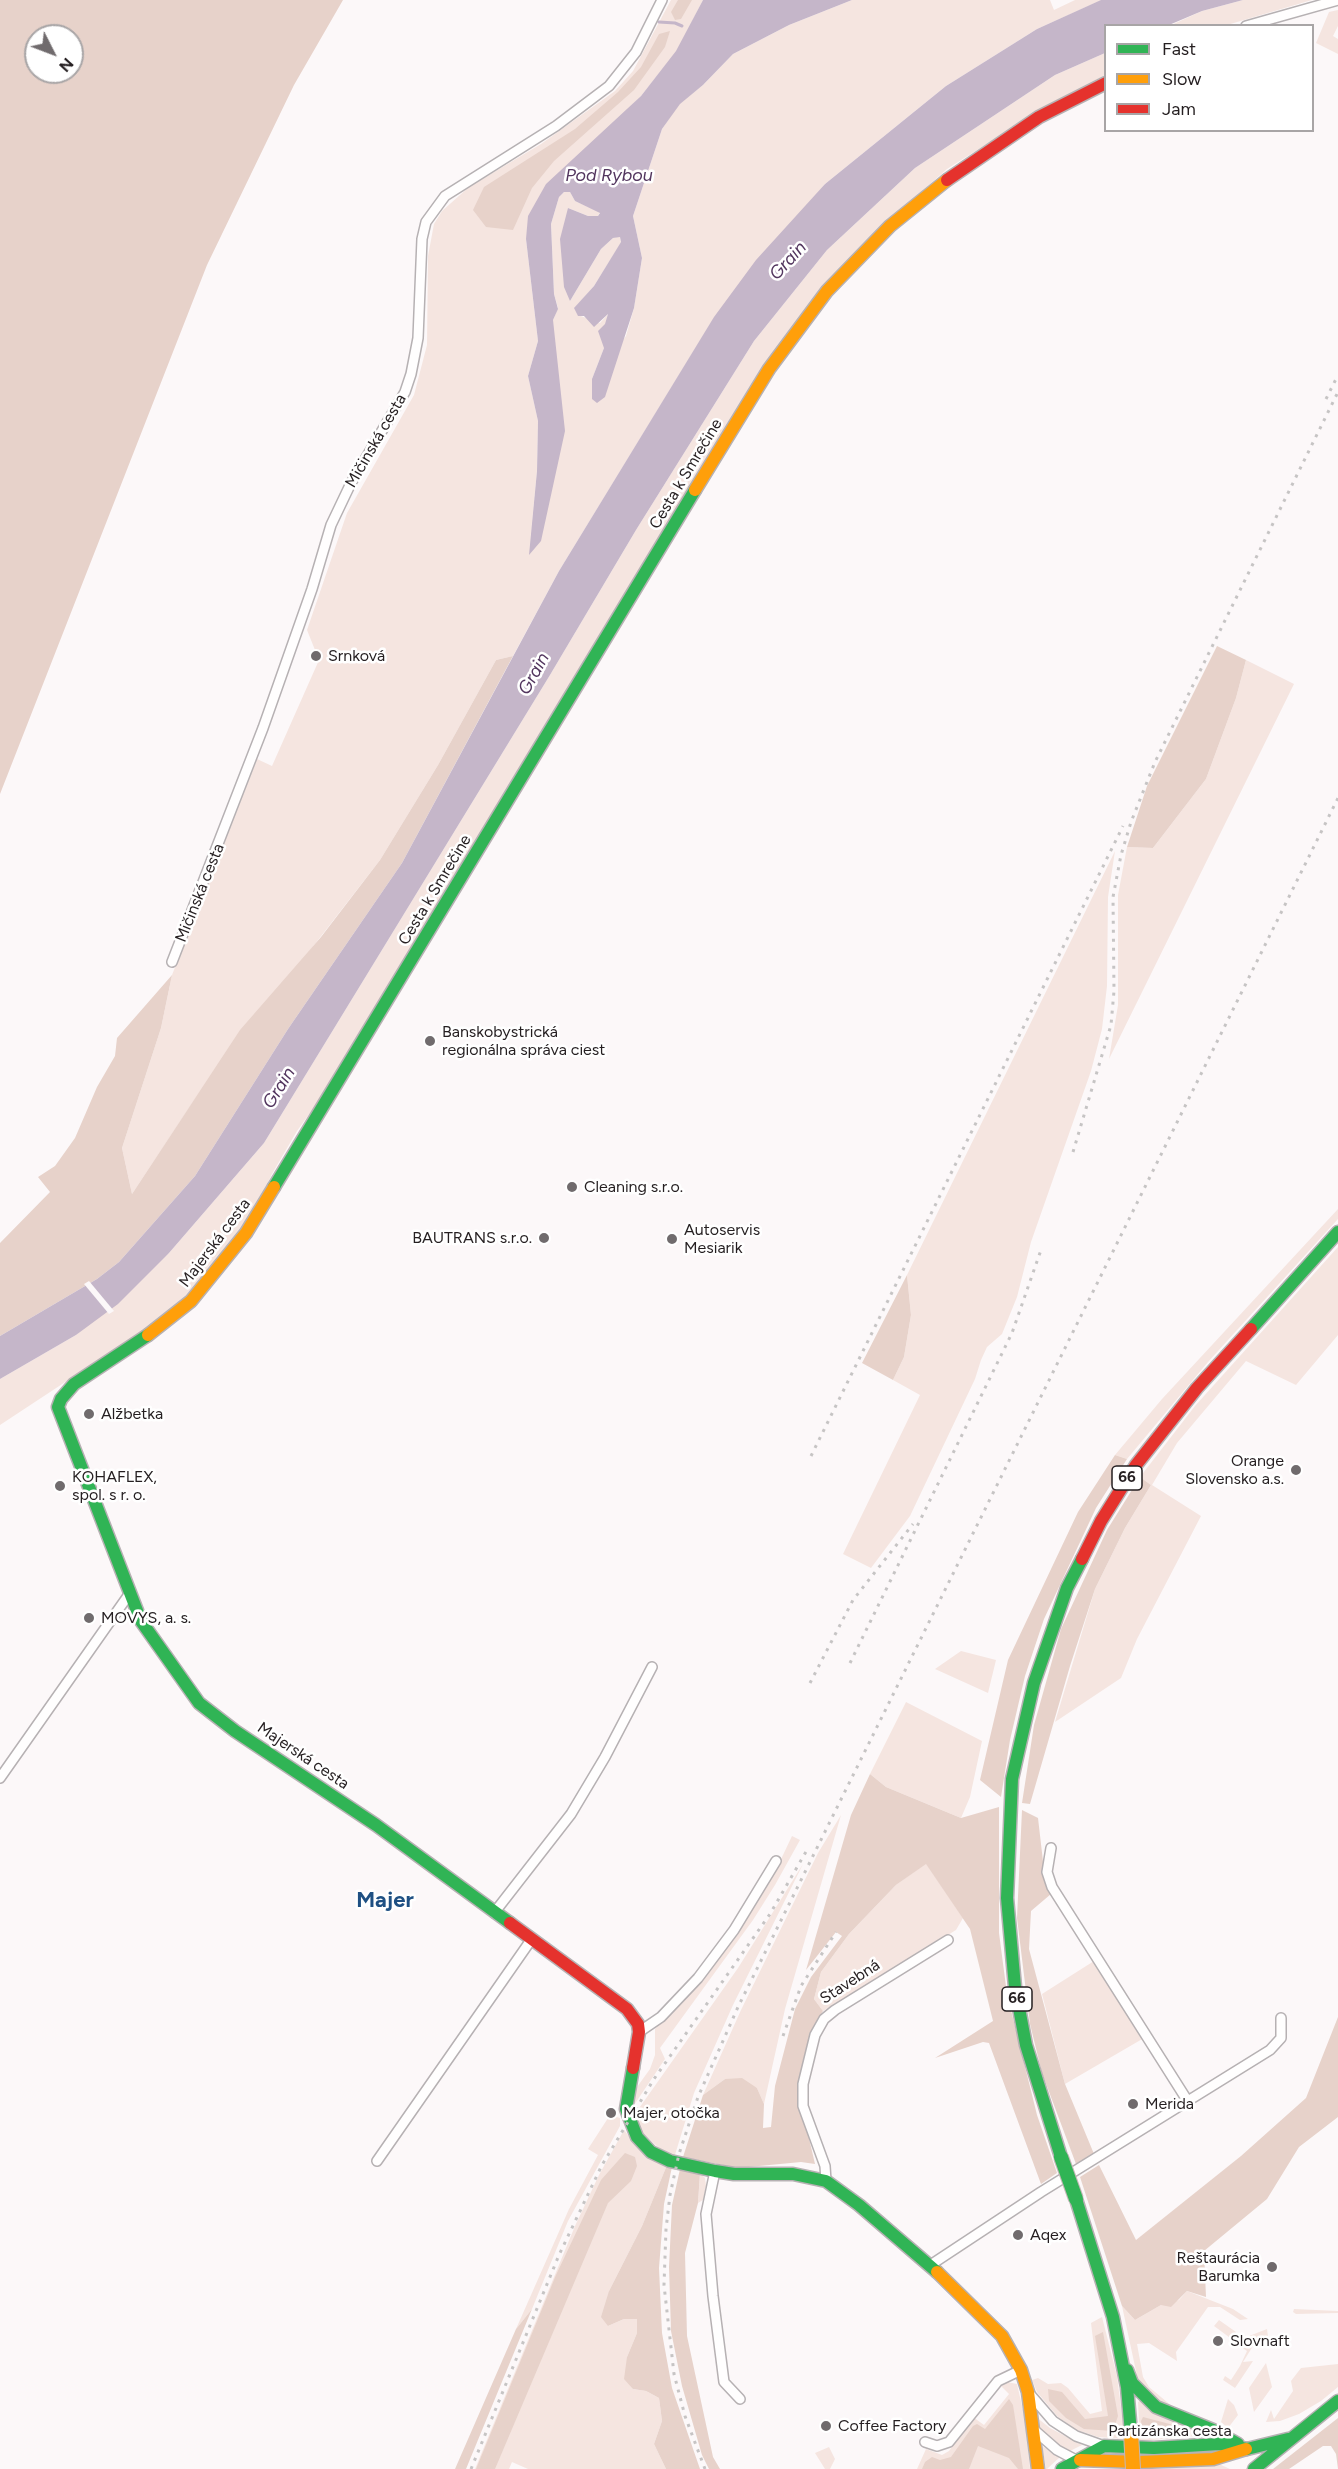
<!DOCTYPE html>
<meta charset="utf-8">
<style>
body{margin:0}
#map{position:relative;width:1338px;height:2469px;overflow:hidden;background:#fcf8f9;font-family:Figtree,sans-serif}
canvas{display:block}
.legend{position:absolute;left:1104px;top:24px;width:210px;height:108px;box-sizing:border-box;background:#fff;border:2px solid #a8a5a6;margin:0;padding:8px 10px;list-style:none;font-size:18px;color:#251f21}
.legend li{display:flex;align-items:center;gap:12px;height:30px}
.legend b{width:30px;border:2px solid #a8a5a6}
.north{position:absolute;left:24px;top:24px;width:60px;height:60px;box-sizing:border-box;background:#fff;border:2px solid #a8a5a6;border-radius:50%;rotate:132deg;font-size:16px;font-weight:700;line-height:24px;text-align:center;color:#251f21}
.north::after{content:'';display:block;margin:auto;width:21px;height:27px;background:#706b6d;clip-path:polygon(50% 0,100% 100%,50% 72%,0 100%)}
</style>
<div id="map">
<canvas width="1338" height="2469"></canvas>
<ul class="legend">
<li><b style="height:8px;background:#30b455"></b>Fast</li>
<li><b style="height:8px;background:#ff9f0a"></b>Slow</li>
<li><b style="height:8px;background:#e5322d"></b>Jam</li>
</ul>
<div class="north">N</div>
</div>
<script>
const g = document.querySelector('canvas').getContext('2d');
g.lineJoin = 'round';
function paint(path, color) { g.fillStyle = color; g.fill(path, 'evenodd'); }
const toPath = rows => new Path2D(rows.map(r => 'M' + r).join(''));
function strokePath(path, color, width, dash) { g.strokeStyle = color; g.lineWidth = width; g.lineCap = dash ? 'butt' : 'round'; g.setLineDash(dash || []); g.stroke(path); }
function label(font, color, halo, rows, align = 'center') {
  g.font = font + ' Figtree,sans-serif'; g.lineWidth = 5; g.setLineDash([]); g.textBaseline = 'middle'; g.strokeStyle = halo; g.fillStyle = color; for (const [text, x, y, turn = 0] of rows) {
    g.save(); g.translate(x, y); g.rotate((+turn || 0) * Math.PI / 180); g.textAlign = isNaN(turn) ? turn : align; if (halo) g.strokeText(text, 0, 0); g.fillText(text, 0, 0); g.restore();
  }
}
paint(toPath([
 [671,0,703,0,677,51,641,96,608,129,526,239,538,341,528,376,538,421,537,471,529,554,553,320,558,308,554,294,551,224,559,197,564,192,570,192,575,201,600,212,598,216,588,216,568,208,570,301,601,249,613,238,620,236,621,243,594,286,575,308,578,315,600,323,608,314,604,348,592,379,626,336,634,308,642,258,633,216,662,129,679,104,703,85,733,54,789,25,852,0,1050,0,1054,10,1075,0,1102,0,1037,29,946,86,825,184,714,318,559,571,513,656,496,660,438,765,380,860,195,1099,132,1194,122,1148,161,1028,172,975,257,759,272,766,319,660,307,630,347,513,414,395,427,345,428,256,434,224,442,211,469,187,541,144,615,91,633,71],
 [1243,0,1312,0,1227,25,1169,26,1202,11],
 [1338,10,1338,26,1333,36,1338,39,1338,54,1316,43,1329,12],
 [1105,53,1105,75,1028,118,947,169,869,238,822,288,763,367,331,1084,297,1131,272,1174,254,1212,204,1278,164,1317,0,1425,0,1379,76,1335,169,1253,264,1143,550,675,636,530,754,341,827,250,915,168,1055,75],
 [1246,660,1294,684,1109,1059,1118,1005,1118,895,1127,847,1153,848,1206,779,1236,698],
 [1115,851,1108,897,1107,986,1102,1029,1091,1071,1031,1242,1017,1297,1002,1334,987,1347,981,1360,975,1379,910,1516,871,1568,843,1554,920,1395,893,1380,904,1357,911,1315,907,1275],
 [1338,1209,1338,1219,1208,1362,1127,1459,1115,1455,1162,1399],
 [1338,1247,1338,1335,1296,1385,1246,1361,1177,1443,1152,1485,1201,1516,1137,1639,1121,1678,1055,1722,1095,1589,1125,1528,1151,1485,1140,1477,1195,1406],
 [961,1651,996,1660,988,1693,935,1669],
 [906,1702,982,1741,970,1797,961,1818,886,1787,870,1774],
 [841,1815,785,2009,764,2104,757,2088,725,2079,703,2095,741,2010,818,1853],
 [792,1836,800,1840,775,1885,753,1920,660,2048,665,2059,632,2108,632,2094,650,2069,655,2055,655,2029,729,1945,774,1874],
 [926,1863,963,1918,956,1930,823,2011,814,1999,821,1972,849,1934,896,1885],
 [803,1864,733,2005,694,2093,674,2158,664,2153,642,2132,635,2114,738,1968],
 [1094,1961,1144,2038,1065,2084,1042,1994],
 [610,2115,620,2118,620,2126,568,2221,532,2309,516,2329,569,2209,598,2155,588,2149],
 [624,2130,646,2157,667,2165,642,2226,609,2291,608,2326,624,2319,638,2319,637,2333,627,2357,633,2389,646,2391,659,2398,662,2421,654,2444,666,2469,528,2469,512,2462,509,2469,475,2469,575,2226,599,2175],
 [700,2173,705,2178,706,2186,703,2200,698,2203],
 [1187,2291,1233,2309,1248,2319,1240,2320,1220,2307,1208,2307,1176,2352,1177,2361,1149,2343,1137,2344,1143,2377,1149,2387,1173,2407,1204,2422,1165,2408,1139,2385,1122,2306,1135,2320,1161,2305,1179,2300],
 [1294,2309,1338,2311,1338,2313,1296,2314,1293,2312],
 [1102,2317,1117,2376,1125,2439,1098,2437,1074,2429,1057,2416,1037,2392,1032,2380,1038,2378,1048,2384,1061,2383,1068,2388,1090,2414,1102,2411,1091,2323],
 [1219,2320,1236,2332,1233,2340,1214,2326],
 [1267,2329,1268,2337,1258,2338,1243,2362,1253,2361,1235,2388,1223,2380,1225,2376,1231,2380,1240,2366,1247,2351,1241,2347,1249,2336],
 [1266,2363,1272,2387,1254,2412,1249,2388],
 [1338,2364,1338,2387,1321,2401,1299,2414,1280,2421,1266,2422,1271,2410,1274,2419,1293,2391,1291,2381,1301,2368],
 [1007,2382,1017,2384,1025,2419,1030,2469,917,2469,926,2449,942,2455,949,2451,973,2417,984,2425,1009,2394,1001,2386],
 [1228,2399,1234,2405,1238,2415,1228,2428,1221,2422],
 [1141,2400,1205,2432,1208,2435,1140,2441,1138,2402],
 [1036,2417,1050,2428,1082,2445,1070,2451,1057,2445,1045,2434,1036,2422],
 [1042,2446,1060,2457,1047,2469,1046,2469],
 [829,2447,835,2459,830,2469,825,2469,815,2453],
 [1217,2449,1221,2451,1217,2453,1136,2456,1106,2452,1157,2454],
 [1219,2464,1230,2469,1156,2469,1198,2466]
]), '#f5e5e0');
paint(toPath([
 [0,0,343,0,294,85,207,265,0,794],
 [36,36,72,36,72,72,36,72],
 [678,0,692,0,681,19,675,20,671,12],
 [670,31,665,47,634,90,554,161,532,188,513,230,486,227,473,210,484,187,575,129,618,92,641,67,659,34],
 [1217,646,1246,660,1236,698,1206,779,1153,848,1127,847,1147,786],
 [513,656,402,863,288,1029,195,1176,119,1262,97,1279,0,1336,0,1243,50,1192,38,1177,55,1166,75,1138,97,1087,115,1056,117,1038,172,975,161,1028,122,1148,132,1194,240,1030,321,937,380,860,438,765,496,660],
 [907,1275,911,1315,904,1357,893,1380,862,1363],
 [1115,1455,1127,1459,1096,1508,1044,1619,1025,1676,1010,1740,1001,1797,980,1780,1008,1660,1078,1512],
 [1140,1477,1151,1485,1125,1528,1095,1589,1070,1666,1030,1804,1022,1803,1034,1725,1061,1629,1107,1530],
 [870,1774,886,1787,961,1818,999,1807,999,1933,1007,1994,1037,2115,1057,2173,1041,2184,989,2043,983,2042,935,2058,993,2021,970,1929,926,1864,896,1885,849,1934,821,1972,814,1999,823,2011,810,2033,801,2080,801,2104,815,2164,801,2162,738,2168,683,2157,703,2095,725,2079,742,2078,757,2088,764,2104,763,2128,771,2127,775,2086,795,2009,811,1977,842,1936,836,1932,806,1970,851,1815],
 [1022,1810,1038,1818,1044,1870,1051,1894,1031,1911,1029,1949,1065,2084,1094,2154,1076,2164,1042,2073,1030,2024,1017,1918],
 [1338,2017,1338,2117,1299,2147,1267,2199,1204,2251,1206,2297,1187,2291,1171,2307,1161,2305,1135,2320,1122,2306,1080,2177,1099,2165,1136,2240,1241,2156,1306,2098],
 [625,2153,635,2157,637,2166,631,2181,608,2203,495,2469,476,2469,556,2275,601,2180],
 [667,2165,672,2167,664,2204,659,2268,662,2333,672,2388,700,2469,666,2469,654,2444,662,2421,659,2398,646,2391,633,2389,624,2379,627,2357,637,2333,637,2319,624,2319,608,2326,601,2317,609,2291,642,2226],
 [680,2169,700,2173,698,2203,685,2253,687,2336,713,2457,720,2469,709,2469,702,2455,682,2386,671,2331,669,2267,672,2205],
 [532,2309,466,2469,455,2469,516,2329],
 [1103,2332,1118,2416,1113,2431,1084,2429,1066,2418,1049,2401,1048,2389,1062,2392,1085,2419,1108,2416,1095,2336],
 [1009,2399,1013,2405,1023,2469,1018,2469,1009,2458,978,2446,969,2469,922,2469,925,2462,932,2457,940,2460,951,2457,973,2426,977,2424,985,2429],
 [1143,2417,1185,2428,1189,2432,1188,2435,1144,2438,1141,2421],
 [1338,2418,1338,2469,1336,2454,1331,2446,1323,2446,1289,2469,1273,2469]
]), '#e7d2ca');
paint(toPath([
 [703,0,852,0,789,25,733,54,703,85,680,104,662,129,633,216,642,258,634,308,605,397,597,403,592,399,592,379,604,348,598,331,605,324,608,314,594,327,584,316,578,316,574,308,594,286,621,242,620,237,613,238,601,249,570,301,564,287,560,239,568,208,588,216,598,216,600,213,575,201,570,192,564,192,559,197,551,224,554,294,558,309,553,320,565,431,541,541,529,555,537,471,538,421,528,376,538,341,526,239,528,216,546,184,641,96,676,51],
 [1101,0,1243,0,1202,11,1169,25,1106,26,1105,53,1055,75,915,168,827,250,754,341,636,530,550,675,264,1143,169,1253,118,1304,76,1335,0,1379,0,1336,97,1279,119,1262,195,1176,288,1029,402,863,559,571,714,317,756,260,825,184,946,86,1037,29]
]), '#c5b6c9');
paint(toPath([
 [89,1281,114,1311,109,1314,84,1284]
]), '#fcf8f9');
strokePath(toPath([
 [659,22,675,23,682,26]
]), '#c5b6c9', 3);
const street = toPath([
 [1246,26,1338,0],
 [172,962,263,728,312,589,331,525,351,483,405,392,411,374,418,338,422,239,426,222,445,196,556,126,609,86,636,52,662,0],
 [0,1778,130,1593],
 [1051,1848,1047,1872,1052,1887,1187,2100],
 [494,1913,571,1814,605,1757,652,1667],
 [639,2032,661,2017,698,1978,734,1930,776,1861],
 [377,2161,531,1940],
 [715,2171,706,2214,713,2296,724,2382,740,2399],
 [826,2181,825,2166,803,2106,803,2084,815,2035,824,2019,835,2010,948,1940],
 [929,2266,1041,2192,1270,2050,1281,2038,1281,2018],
 [1028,2392,1053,2421,1076,2436,1104,2446],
 [1033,2429,1057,2450,1076,2460],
 [925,2442,937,2446,949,2442,998,2381,1021,2370]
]);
const fast = toPath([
 [274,1187,695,490],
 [1251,1329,1338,1232],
 [148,1335,74,1384,61,1399,58,1407,141,1621,199,1703,235,1731,376,1825,510,1923],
 [633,2068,626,2109,637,2137,651,2152,670,2161,715,2171,734,2174,793,2174,826,2181,859,2205,937,2272],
 [1061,2157,1026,2045,1015,1987,1007,1898,1012,1779,1034,1683,1067,1588,1082,1559],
 [1076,2199,1113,2317,1127,2387,1131,2433],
 [1127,2370,1132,2383,1156,2407,1213,2430,1238,2444],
 [1062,2469,1104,2446,1154,2448,1219,2444,1247,2449,1288,2439],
 [1254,2469,1338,2401]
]);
const slow = toPath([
 [695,490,769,369,827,291,890,226,947,180],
 [148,1335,191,1301,246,1233,274,1187],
 [937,2272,1002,2336,1021,2370,1028,2392,1038,2469],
 [1080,2460,1139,2462,1213,2459,1246,2449]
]);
const jam = toPath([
 [947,180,1039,117,1106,83],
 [1082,1559,1101,1521,1136,1465,1197,1388,1251,1329],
 [510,1923,627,2009,638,2024,639,2032,633,2068]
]);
strokePath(street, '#b6b1b3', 12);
strokePath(fast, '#b6b1b3', 15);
strokePath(slow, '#b6b1b3', 15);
strokePath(jam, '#b6b1b3', 15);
strokePath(street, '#fffefe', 9);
strokePath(fast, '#30b455', 12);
strokePath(slow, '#ff9f0a', 12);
strokePath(jam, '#e5322d', 12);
strokePath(toPath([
 [1326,399,1338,375],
 [1073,1152,1111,1025,1114,991,1113,897,1121,855,1131,822,1155,762,1338,392],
 [811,1456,1123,826],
 [850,1663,1012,1333,1042,1247],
 [810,1683,853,1600,913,1524],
 [783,2036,801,1986,836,1932],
 [471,2469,559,2255,602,2165,654,2079,770,1914,807,1850],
 [705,2469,685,2416,674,2374,664,2285,666,2229,670,2195,679,2154,698,2097,738,2007,1338,798]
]), '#c6c4c4', 3, [3, 6]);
const fastBridge = toPath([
 [1061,2157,1076,2199]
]);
const slowBridge = toPath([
 [1131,2433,1133,2469]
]);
strokePath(fastBridge, '#c5b7b7', 16, []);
strokePath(slowBridge, '#c5b7b7', 16, []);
strokePath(fastBridge, '#30b455', 14);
strokePath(slowBridge, '#ff9f0a', 14);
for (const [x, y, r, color] of [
 [316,656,6,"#706b6d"],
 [430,1041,6,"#706b6d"],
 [572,1187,6,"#706b6d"],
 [544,1238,6,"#706b6d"],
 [672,1239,6,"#706b6d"],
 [89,1414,6,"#706b6d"],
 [1296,1470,6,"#706b6d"],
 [60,1486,6,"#706b6d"],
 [89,1618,6,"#706b6d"],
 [1133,2104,6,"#706b6d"],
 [611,2113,6,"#706b6d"],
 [1018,2235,6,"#706b6d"],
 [1272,2267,6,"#706b6d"],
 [1218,2341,6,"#706b6d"],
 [826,2426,6,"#706b6d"]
]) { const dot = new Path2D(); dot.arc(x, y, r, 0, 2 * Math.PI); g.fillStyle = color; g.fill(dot); strokePath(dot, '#fff', 2); }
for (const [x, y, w] of [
 [1127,1478,30],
 [1017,1999,30]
]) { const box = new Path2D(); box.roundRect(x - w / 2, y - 12, w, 24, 4.5); g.fillStyle = '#fff'; g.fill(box); strokePath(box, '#251f21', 1.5); }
label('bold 15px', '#251f21', null, [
 ["66",1127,1478],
 ["66",1017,1999]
]);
label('16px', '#251f21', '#fff', [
 ["Mičinská cesta",376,441,-60],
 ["Cesta k Smrečine",686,474,-59],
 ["Cesta k Smrečine",435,890,-59],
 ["Mičinská cesta",200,893,-68],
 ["Majerská cesta",215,1243,-53],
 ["Majerská cesta",303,1756,34],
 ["Stavebná",850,1982,-33],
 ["Partizánska cesta",1170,2431]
]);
label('16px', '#251f21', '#fff', [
 ["Srnková",328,656],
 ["Banskobystrická",442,1032],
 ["regionálna správa ciest",442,1050],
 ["Cleaning s.r.o.",584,1187],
 ["Autoservis",684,1230],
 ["Mesiarik",684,1248],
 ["BAUTRANS s.r.o.",532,1238,"right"],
 ["Alžbetka",101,1414],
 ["Orange",1284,1461,"right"],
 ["Slovensko a.s.",1284,1479,"right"],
 ["KOHAFLEX,",72,1477],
 ["spol. s r. o.",72,1495],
 ["MOVYS, a. s.",101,1618],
 ["Merida",1145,2104],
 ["Majer, otočka",623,2113],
 ["Aqex",1030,2235],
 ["Reštaurácia",1260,2258,"right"],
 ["Barumka",1260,2276,"right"],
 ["Slovnaft",1230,2341],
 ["Coffee Factory",838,2426]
], 'left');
label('italic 18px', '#52355e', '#fff', [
 ["Pod Rybou",609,176],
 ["Grain",788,261,-47],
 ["Grain",534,674,-61],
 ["Grain",279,1088,-58]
]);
label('bold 22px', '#1f5083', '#fff', [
 ["Majer",385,1901]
]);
</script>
